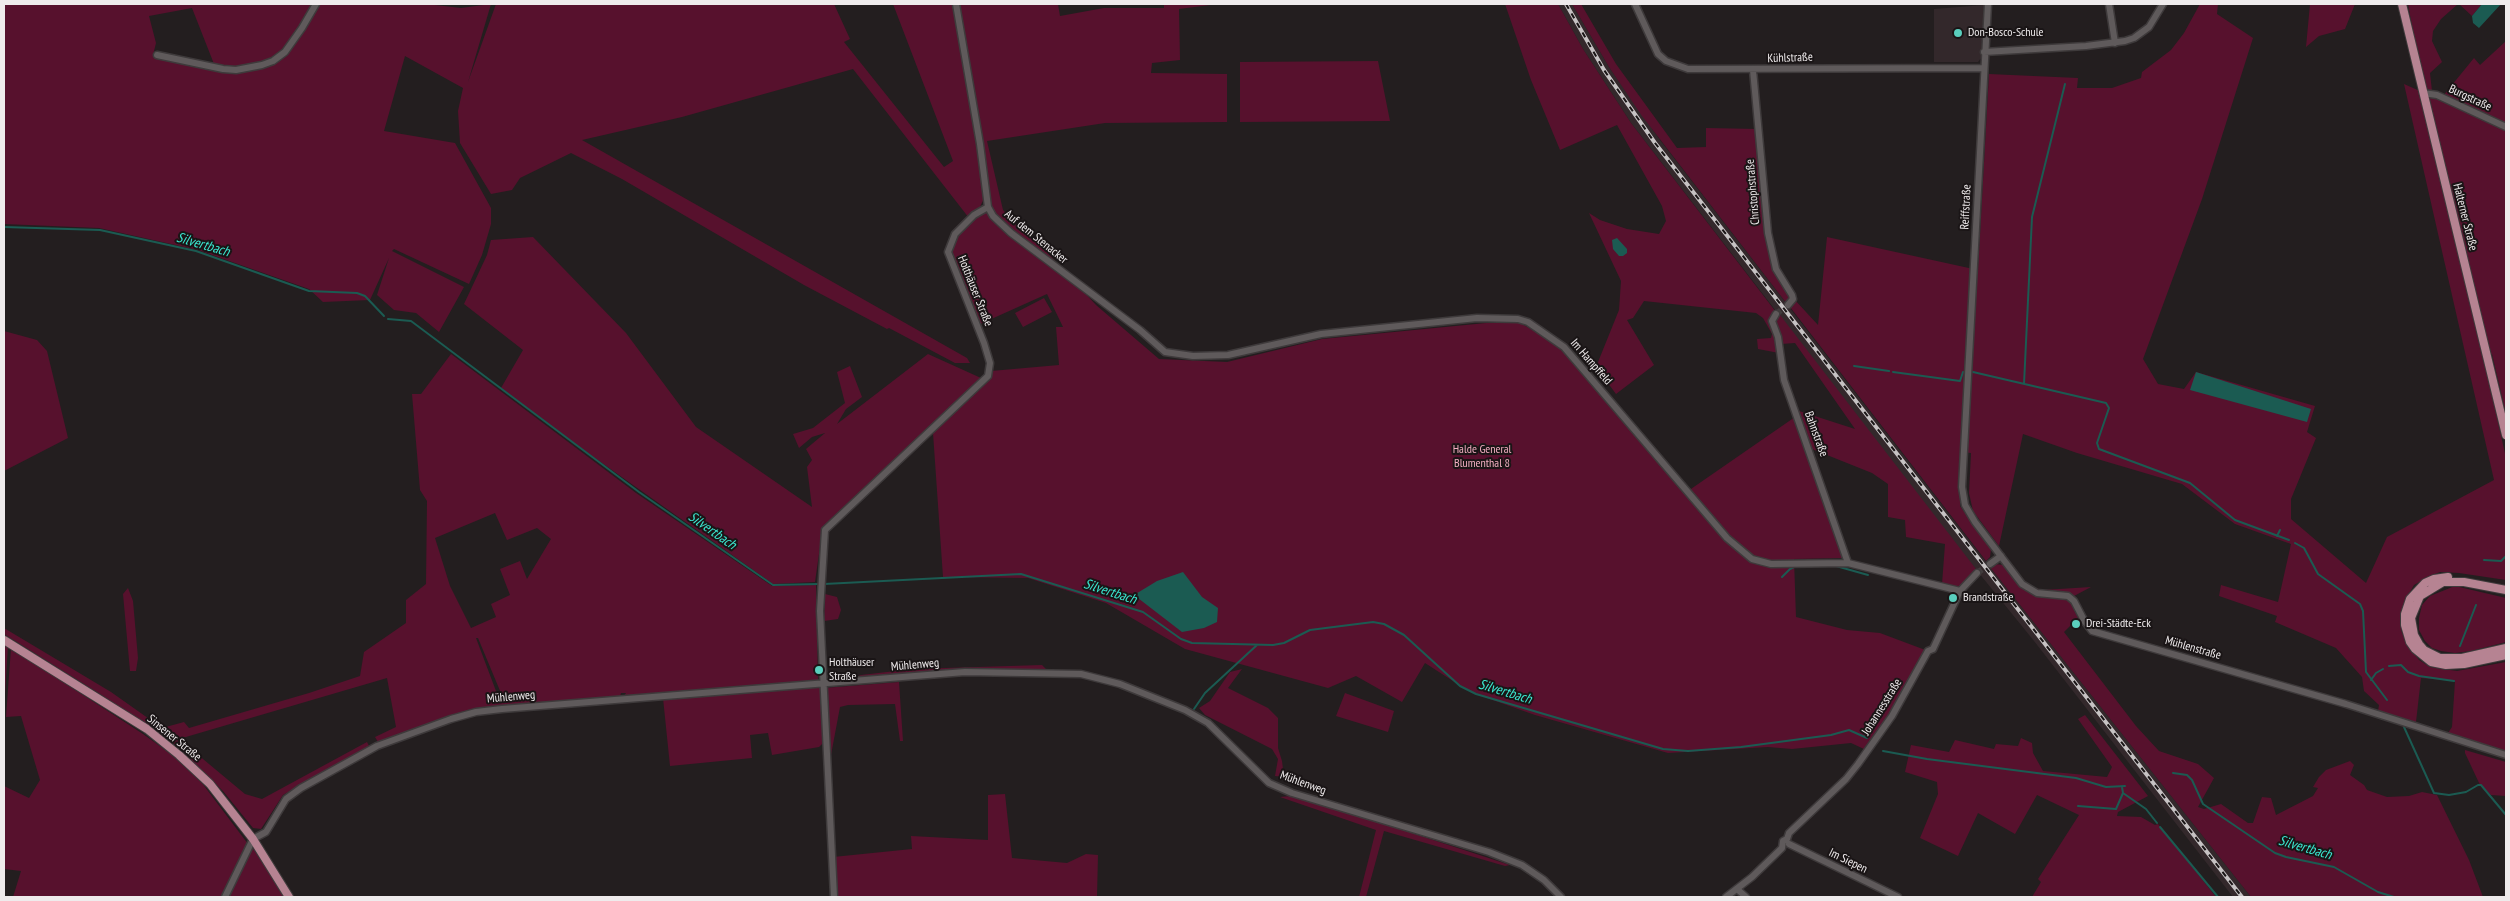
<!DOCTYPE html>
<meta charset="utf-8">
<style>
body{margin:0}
#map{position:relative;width:2510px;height:901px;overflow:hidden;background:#231e1f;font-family:"PT Sans Narrow",sans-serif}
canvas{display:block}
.frame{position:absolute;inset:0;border:5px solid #efebec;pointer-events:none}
</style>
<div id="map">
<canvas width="2510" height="901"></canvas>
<div class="frame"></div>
</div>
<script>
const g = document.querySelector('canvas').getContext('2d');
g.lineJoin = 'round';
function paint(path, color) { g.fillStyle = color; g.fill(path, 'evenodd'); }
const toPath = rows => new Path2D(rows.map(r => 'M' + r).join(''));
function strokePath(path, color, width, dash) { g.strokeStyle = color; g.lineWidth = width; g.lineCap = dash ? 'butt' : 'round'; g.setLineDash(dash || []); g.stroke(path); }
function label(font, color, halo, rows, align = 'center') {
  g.font = font + ' "PT Sans Narrow",sans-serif'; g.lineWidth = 4; g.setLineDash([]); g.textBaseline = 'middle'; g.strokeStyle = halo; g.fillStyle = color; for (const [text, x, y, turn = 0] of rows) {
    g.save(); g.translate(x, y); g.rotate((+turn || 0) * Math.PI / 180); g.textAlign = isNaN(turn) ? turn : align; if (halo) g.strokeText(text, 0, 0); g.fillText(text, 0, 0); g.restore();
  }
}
paint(toPath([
 [1558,4,1572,4,1609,67,1660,140,1990,567,2251,897,2233,897,2034,641,1957,546,1631,123,1583,49],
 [1984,5,1981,58,1978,62,1934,62,1934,9]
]), '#33282b');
paint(toPath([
 [4,4,315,4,284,51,272,59,237,67,214,64,192,8,149,16,156,43,153,55,222,71,239,72,262,68,274,63,286,53,318,4,426,4,461,8,491,4,468,82,496,4,834,4,850,39,844,42,944,167,953,161,893,4,953,4,986,194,979,209,969,218,853,69,682,117,582,140,967,358,970,363,955,363,889,328,887,329,804,285,622,179,571,153,520,178,512,190,491,194,460,143,458,111,463,88,405,56,384,131,455,143,491,208,491,224,482,255,469,284,394,249,392,251,464,287,439,332,416,313,394,310,377,295,389,258,370,300,323,302,309,289,198,250,99,228,4,224],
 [957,4,1058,4,1060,16,1104,8,1164,8,1164,4,1218,4,1179,9,1180,60,1152,63,1151,73,1227,74,1227,122,1105,123,987,141,1003,210,1013,222,1040,245,1096,305,1159,359,1227,362,1322,339,1486,323,1520,323,1563,347,1688,491,1795,417,1843,558,1794,559,1796,617,1847,630,1880,633,1928,651,1891,716,1864,749,1851,743,1792,749,1768,747,1668,753,1535,715,1470,692,1425,663,1402,702,1356,676,1328,688,1185,649,1106,603,1028,578,943,577,933,433,987,380,991,371,1059,365,1056,327,1063,327,1047,294,978,325,950,252,953,240,975,215,990,207],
 [1505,4,1558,4,1583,49,1631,123,1776,312,1773,315,1779,353,1758,349,1757,339,1771,338,1772,334,1763,318,1756,313,1644,301,1633,318,1627,320,1654,365,1616,394,1596,367,1619,310,1621,281,1589,213,1600,220,1627,229,1659,234,1666,221,1662,206,1617,125,1560,150,1531,80],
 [1572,4,1581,4,1616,64,1677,148,1706,147,1706,128,1758,129,1775,269,1791,296,1787,304,1642,116,1609,67],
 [2200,4,2218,4,2217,14,2253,38,2202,199,2143,359,2158,384,2184,389,2196,372,2315,406,2307,432,2316,438,2291,499,2291,519,2366,583,2387,537,2494,480,2404,84,2506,129,2506,414,2492,354,2483,355,2506,458,2506,580,2459,573,2440,572,2430,576,2414,585,2406,599,2401,617,2401,630,2407,645,2419,660,2430,667,2457,671,2506,662,2506,752,2448,733,2452,727,2455,681,2421,678,2416,722,2378,711,2379,705,2364,691,2362,677,2336,648,2275,622,2277,616,2219,596,2221,585,2278,602,2291,544,2235,524,2182,484,2077,453,2023,434,1999,546,1973,511,1969,493,1971,453,1960,452,1960,506,1991,549,1990,557,1986,561,1790,307,1794,299,1818,325,1827,237,1978,270,1989,74,2078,78,2077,88,2112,88,2141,78,2142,72,2171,50,2184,33],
 [2310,4,2355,4,2345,29,2319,36,2306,47],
 [2408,4,2458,4,2441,19,2433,31,2432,41,2442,62,2430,73,2432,91,2423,87],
 [2459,4,2482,4,2472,16],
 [2506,41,2506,126,2443,96,2474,58,2480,65],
 [1378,61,1390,121,1240,122,1240,62],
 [533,237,626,333,696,427,812,507,807,467,812,460,806,449,825,433,812,437,799,448,793,434,813,428,845,403,837,372,850,366,862,397,846,409,837,424,928,354,981,378,822,533,815,582,773,584,585,451,501,388,523,350,464,304,487,255,491,240],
 [1044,298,1052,312,1023,327,1015,313],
 [1780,315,1976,569,1960,587,1942,584,1945,544,1906,537,1905,520,1888,517,1888,484,1872,473,1812,449,1796,410,1855,429,1795,343,1781,344,1775,327,1775,319],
 [4,331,37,340,47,351,68,438,4,471],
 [451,354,636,493,772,586,816,585,818,680,813,684,623,698,626,693,621,693,620,697,476,709,450,716,378,742,375,737,396,727,387,678,179,739,245,794,262,799,367,742,369,746,283,795,261,829,253,828,223,791,173,743,103,696,4,634,4,628,111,692,162,728,184,722,189,728,309,693,360,676,364,652,406,623,406,600,426,584,427,501,420,490,412,394,421,394],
 [495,513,507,540,537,528,551,539,527,579,520,561,500,569,510,595,491,604,496,617,471,628,450,586,435,538],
 [476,638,478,638,503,698,499,699],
 [1995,564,2003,565,2021,587,2028,592,2037,595,2067,598,2071,602,2078,618,2064,632,2136,726,2159,751,2198,764,2214,778,2198,807,2204,809,2221,804,2248,823,2253,823,2262,797,2271,798,2276,815,2313,796,2318,788,2313,787,2319,777,2326,770,2350,761,2354,765,2350,775,2364,785,2367,790,2387,797,2409,796,2422,792,2437,795,2469,860,2483,897,2251,897,1990,567],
 [2455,586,2506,598,2506,642,2471,651,2455,653,2441,651,2432,648,2425,641,2419,630,2419,618,2422,605,2430,596],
 [2091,587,2074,596,2064,592,2037,590,2035,588,2043,590],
 [128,588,133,601,138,658,136,671,130,671,123,594],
 [825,594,837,597,841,610,838,619,824,621],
 [4,643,8,645,4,711],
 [11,648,143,734,171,754,202,783,248,844,223,897,13,897,21,871,4,869,4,786,29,798,40,780,21,716,6,717],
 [1042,665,1048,671,1001,670,844,681,861,675,913,669],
 [1242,669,1228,688,1268,708,1278,718,1278,748,1282,761,1284,777,1275,776,1278,759,1272,749,1205,715,1199,708,1210,701,1230,672],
 [899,682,903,741,900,741,895,704,848,705,840,707,831,755,828,749,824,688],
 [821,687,824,742,819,747,772,755,768,733,750,735,752,758,670,766,663,698],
 [1345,693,1394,711,1388,732,1336,716],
 [2085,715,2148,796,2118,812,2117,816,2141,817,2155,825,2158,824,2216,897,2032,897,2041,882,2038,879,2079,815,2037,795,2015,834,1978,813,1958,856,1920,838,1938,794,1937,782,1905,772,1911,745,1949,752,1955,740,1994,749,1996,744,2018,746,2021,738,2032,743,2033,753,2043,771,2107,777,2112,767,2078,719],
 [2465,750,2506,762,2506,796,2491,795,2480,785,2465,753],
 [1005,794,1012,858,1067,863,1086,854,1098,855,1097,897,834,897,833,857,912,849,911,836,988,840,988,795],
 [1290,796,1378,822,1510,865,1505,866,1384,831,1366,897,1359,897,1376,830,1280,797],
 [252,846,285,897,226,897]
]), '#57112d');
paint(toPath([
 [2482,4,2501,4,2479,28,2473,23,2472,16],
 [1617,238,1627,249,1627,253,1623,256,1619,256,1613,249,1612,240],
 [2196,372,2311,409,2307,422,2190,390],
 [1183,572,1202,597,1218,608,1217,622,1204,628,1182,632,1134,595,1157,581]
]), '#1b5b52');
strokePath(toPath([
 [4,227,100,230,196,251,309,291,357,293,365,296,384,316],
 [388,319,411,321,639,492,773,585,819,584],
 [1854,366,1889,371],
 [1893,372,1960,381,1963,372],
 [1973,372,2106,403,2109,408,2097,443,2099,449,2190,483,2235,520,2289,540],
 [2024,384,2032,217,2065,84],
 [2277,536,2280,530],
 [2295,543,2304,548,2318,574,2360,604,2363,611,2366,672,2387,700],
 [2484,560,2501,561,2506,556],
 [1836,566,1868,575],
 [1782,577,1790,569,1796,566],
 [824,584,1021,574,1143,612,1181,639,1192,643,1273,645,1284,643,1310,630,1373,622,1384,624,1404,635,1460,686,1476,694,1663,749,1688,751,1741,747,1831,735,1849,730,1867,738],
 [2460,646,2476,605],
 [2389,666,2401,665,2408,672,2419,676,2454,681],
 [2371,680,2376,673,2383,669],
 [1194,709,1205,693,1257,645],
 [2404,727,2434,793,2449,795,2466,792,2478,785,2481,785,2506,815],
 [1883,751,1927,759,2076,778,2106,787,2125,786],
 [2173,773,2187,775,2192,780,2203,804,2275,853,2286,857,2334,867,2378,892,2394,897],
 [2122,787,2123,793,2146,809,2157,823],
 [2078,806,2116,809,2123,793],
 [2160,827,2218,897]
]), '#1b5b52', 2);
strokePath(toPath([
 [1776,314,1788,305],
 [1977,573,1990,564]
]), '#423d3e', 6, [6, 3]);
const minor = toPath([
 [956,4,980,144,988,207,993,216,1011,233,1140,330,1165,352,1193,356,1228,355,1321,334,1477,318,1518,319,1528,322,1564,347,1727,538,1752,559,1771,564,1848,563,1960,591],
 [1635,4,1658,54,1666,61,1688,69,1984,68],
 [1988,4,1962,487,1965,505,1975,522,2022,584,2037,593,2068,596,2074,601,2085,622,2092,631,2346,704,2506,755],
 [2109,4,2115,43],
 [1984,52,2086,46,2125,41,2134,38,2149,27,2163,4],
 [157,55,223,69,236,70,262,65,273,61,285,52,302,28,316,4],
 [1753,70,1768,233,1776,269,1792,295,1793,299,1788,305],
 [2423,93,2437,95,2506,127],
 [1776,314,1772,321,1778,337,1784,380,1848,563],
 [1990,564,2001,556],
 [1789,844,1898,897],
 [1737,889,1746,897],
 [225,897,253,839,266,832,286,799,301,788,377,746,451,719,476,712,502,709,965,672,1081,674,1120,684,1185,710,1208,723,1269,783,1292,793,1489,852,1522,865,1544,880,1561,897],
 [834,897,820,611,825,530,988,376,990,363,984,343,948,252,955,234,974,215,988,207],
 [1726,897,1752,877,1782,848,1783,841,1787,839,1789,833,1846,779,1858,764,1892,716,1928,651,1933,649,1960,591,1977,573]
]);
const major = toPath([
 [2402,4,2506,435],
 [2448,577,2434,579,2425,583,2410,599,2405,614,2405,625,2410,642,2415,649,2431,662,2446,665,2464,664,2506,655],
 [2506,590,2464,582,2443,582,2420,596,2411,618,2414,635,2419,644,2424,650,2440,658,2462,658,2506,648],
 [4,640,147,729,179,755,210,784,253,839,289,897]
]);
strokePath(minor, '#3e3a3b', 9);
strokePath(major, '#3e3a3b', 10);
strokePath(minor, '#5f5a5b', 6);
strokePath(major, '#b68392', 8);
const rail = toPath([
 [1566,4,1604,70,1655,143,2242,897]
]);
strokePath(rail, '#c6c2c3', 4);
strokePath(rail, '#1a1516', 2, [5.5]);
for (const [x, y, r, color] of [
 [1958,33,5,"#5acebd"],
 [1953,598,5,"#5acebd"],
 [2076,624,5,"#5acebd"],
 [819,670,5,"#5acebd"]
]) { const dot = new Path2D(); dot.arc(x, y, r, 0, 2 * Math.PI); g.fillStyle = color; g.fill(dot); strokePath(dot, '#1a1516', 2); }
label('12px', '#efebec', '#1a1516', [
 ["Don-Bosco-Schule",1968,33],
 ["Brandstraße",1963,598],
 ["Drei-Städte-Eck",2086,624],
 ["Holthäuser",829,663],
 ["Straße",829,677]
], 'left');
label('12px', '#efebec', '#1a1516', [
 ["Kühlstraße",1790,58,-2],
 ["Burgstraße",2470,98,25],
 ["Christophstraße",1753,192,-95],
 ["Reiffstraße",1966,207,-87],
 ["Halterner Straße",2465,217,76],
 ["Auf dem Stenacker",1036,237,39],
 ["Holthäuser Straße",975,291,68],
 ["Im Hampffeld",1591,362,49],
 ["Bahnstraße",1816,434,70],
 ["Mühlenstraße",2193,648,16],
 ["Mühlenweg",915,665,-5],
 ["Mühlenweg",511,697,-5],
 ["Johannesstraße",1882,707,-58],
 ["Sinsener Straße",174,738,39],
 ["Mühlenweg",1303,783,20],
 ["Im Siepen",1848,861,26]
]);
label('12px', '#f2aec1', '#1a1516', [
 ["Halde General",1482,450],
 ["Blumenthal 8",1482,464]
]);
label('italic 14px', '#3be8d1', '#1a1516', [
 ["Silvertbach",203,245,16],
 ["Silvertbach",712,531,35],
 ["Silvertbach",1110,592,18],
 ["Silvertbach",1505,692,17],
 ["Silvertbach",2305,848,16]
]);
</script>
